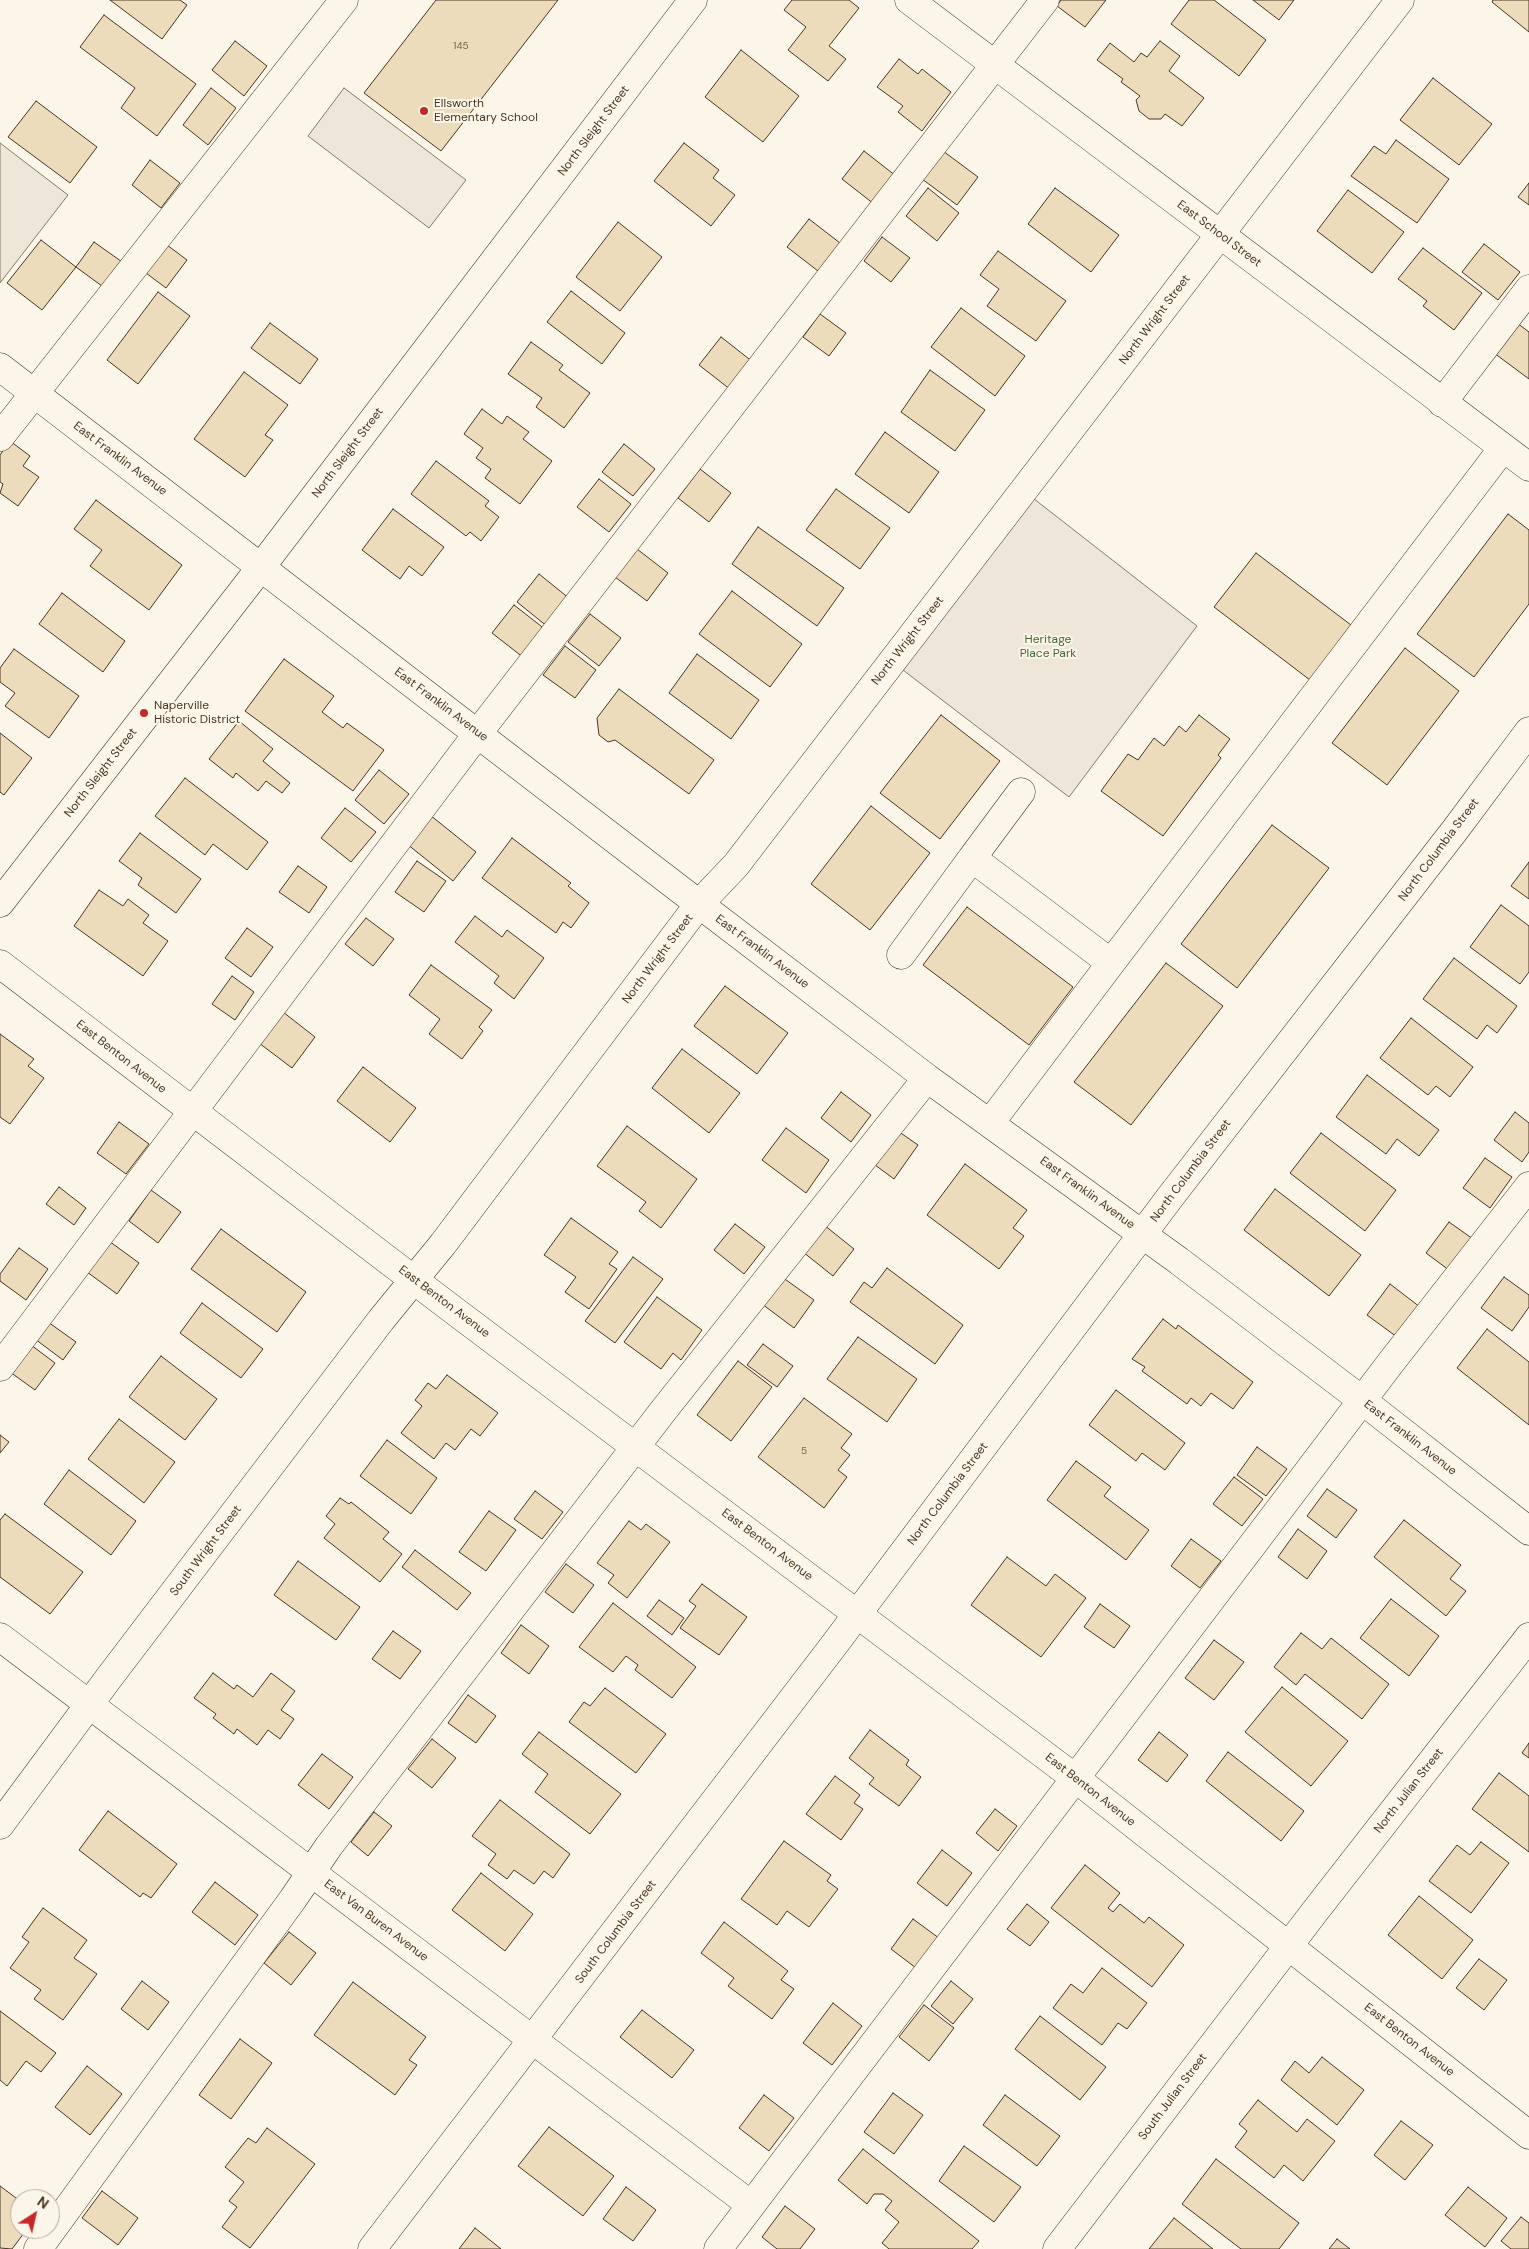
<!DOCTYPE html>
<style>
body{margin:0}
#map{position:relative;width:1529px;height:2249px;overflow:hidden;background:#fbf6e9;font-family:"DM Sans",sans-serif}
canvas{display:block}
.north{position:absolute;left:10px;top:2189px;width:50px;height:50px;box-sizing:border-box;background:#fbf6e9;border:1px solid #b4a999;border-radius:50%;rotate:35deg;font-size:14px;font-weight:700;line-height:20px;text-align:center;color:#4a3520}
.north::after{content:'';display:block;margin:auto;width:18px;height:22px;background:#c62828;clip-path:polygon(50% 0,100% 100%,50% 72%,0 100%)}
</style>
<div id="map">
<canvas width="1529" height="2249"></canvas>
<div class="north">N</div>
</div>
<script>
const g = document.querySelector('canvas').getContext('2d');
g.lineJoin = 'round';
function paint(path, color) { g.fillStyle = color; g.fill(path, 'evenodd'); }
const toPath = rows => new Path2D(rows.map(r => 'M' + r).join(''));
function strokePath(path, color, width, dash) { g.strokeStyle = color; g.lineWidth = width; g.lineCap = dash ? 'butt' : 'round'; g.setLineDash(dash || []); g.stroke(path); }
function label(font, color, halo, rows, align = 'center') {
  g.font = font + ' "DM Sans",sans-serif'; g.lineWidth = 4; g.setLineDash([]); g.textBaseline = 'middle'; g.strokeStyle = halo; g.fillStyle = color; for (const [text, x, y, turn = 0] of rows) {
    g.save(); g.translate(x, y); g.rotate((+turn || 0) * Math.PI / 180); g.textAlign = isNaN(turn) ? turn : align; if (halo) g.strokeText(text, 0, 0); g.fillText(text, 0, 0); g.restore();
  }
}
const green = toPath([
 [344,88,466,180,429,228,308,136,344,88],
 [0,143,68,195,0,283,0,143],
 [1029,495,1197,626,1069,797,899,667,1029,495]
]);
paint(green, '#ede6d9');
strokePath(green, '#887966', 1);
const building = toPath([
 [110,0,180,0,187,5,162,39,110,0],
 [436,0,558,0,441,151,364,93,436,0],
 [792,0,849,0,859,8,829,46,846,59,828,81,788,50,806,27,784,10,792,0],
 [1061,0,1106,0,1085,27,1057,6,1061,0],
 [1189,0,1214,0,1266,40,1239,76,1171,24,1189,0],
 [1253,0,1294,0,1279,20,1253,0],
 [1493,0,1529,0,1529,32,1492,2,1493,0],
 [104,15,196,84,157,136,121,108,135,88,80,47,104,15],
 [235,41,267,66,244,96,212,70,235,41],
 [1160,41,1180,56,1169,71,1204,98,1182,126,1165,114,1161,119,1149,119,1139,111,1136,100,1140,96,1121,82,1123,79,1097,60,1110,43,1134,62,1141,53,1147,57,1160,41],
 [741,50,799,96,763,142,705,97,741,50],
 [899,59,918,74,922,69,951,92,922,131,898,112,903,106,877,87,899,59],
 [1433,78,1492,124,1459,165,1400,120,1433,78],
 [211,88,236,108,208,145,183,125,211,88],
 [36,101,97,147,70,183,8,137,36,101],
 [1396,140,1449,179,1417,223,1351,176,1374,146,1386,154,1396,140],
 [684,143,719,170,713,178,735,195,711,226,654,181,684,143],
 [864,151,896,176,874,204,842,179,864,151],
 [943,151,978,177,957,205,922,179,943,151],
 [150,160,180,183,161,208,132,185,150,160],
 [1529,183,1529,205,1518,197,1529,183],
 [928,188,959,213,937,241,906,216,928,188],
 [1055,188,1119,235,1091,272,1028,224,1055,188],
 [1348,190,1404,232,1372,273,1317,231,1348,190],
 [809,219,840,243,818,271,787,247,809,219],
 [618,222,662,257,620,311,576,277,618,222],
 [882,237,910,258,891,282,864,261,882,237],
 [41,240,76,267,42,310,7,283,41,240],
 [94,242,125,264,106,289,76,267,94,242],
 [163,242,187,260,166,288,142,270,163,242],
 [1484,244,1520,272,1498,300,1462,272,1484,244],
 [1423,248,1482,293,1454,330,1423,306,1427,301,1398,279,1423,248],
 [998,251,1066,301,1036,341,987,306,999,289,980,275,998,251],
 [571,291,625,333,602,364,547,322,571,291],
 [158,292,190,316,138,384,107,360,158,292],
 [961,308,1025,356,995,396,931,347,961,308],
 [820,314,846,333,829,356,803,337,820,314],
 [1513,320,1529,332,1529,379,1490,350,1513,320],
 [270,323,318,359,300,384,251,348,270,323],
 [721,337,753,362,731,390,699,365,721,337],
 [531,342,563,365,559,370,590,393,564,428,536,407,542,398,508,374,531,342],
 [930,370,985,410,955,451,901,412,930,370],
 [244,372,288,405,265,435,273,440,245,477,194,439,244,372],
 [482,409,502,424,507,416,529,432,523,439,552,461,520,504,485,478,491,469,476,458,483,448,464,434,482,409],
 [885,432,939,472,909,513,855,474,885,432],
 [10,441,30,456,23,466,39,477,18,506,0,493,3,484,0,482,0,455,10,441],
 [624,444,655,469,633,496,602,472,624,444],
 [436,461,489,501,485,506,499,517,481,541,470,532,466,536,411,494,436,461],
 [700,469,731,493,709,522,678,498,700,469],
 [599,479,631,504,609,532,577,507,599,479],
 [836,489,890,528,860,569,806,530,836,489],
 [96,500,182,565,149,610,90,566,102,550,74,529,96,500],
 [393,509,444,547,422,576,409,566,400,579,362,550,393,509],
 [1508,514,1529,530,1529,604,1474,677,1417,634,1508,514],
 [758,527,844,588,817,626,732,564,758,527],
 [637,549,668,573,647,601,615,577,637,549],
 [1256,553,1351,625,1310,680,1214,607,1256,553],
 [539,574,570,599,548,627,517,602,539,574],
 [732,591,802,644,770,687,699,634,732,591],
 [62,593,125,641,103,672,39,624,62,593],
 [514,605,546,630,524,658,492,633,514,605],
 [590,614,621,638,599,666,568,642,590,614],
 [565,646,596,670,575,698,543,675,565,646],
 [1405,648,1459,691,1387,785,1332,743,1405,648],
 [14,649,79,696,49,738,5,706,15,693,0,682,0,668,14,649],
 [697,654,759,700,731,739,669,693,697,654],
 [284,659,334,696,322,712,343,728,347,723,384,750,353,791,245,711,284,659],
 [619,689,714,760,689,794,615,740,608,742,599,735,597,718,619,689],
 [941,715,1000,761,940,839,880,793,941,715],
 [1199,715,1230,739,1218,755,1221,758,1163,836,1101,791,1128,754,1138,760,1154,738,1164,746,1179,726,1186,732,1199,715],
 [239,721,273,749,263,761,290,783,282,793,266,781,258,791,236,773,233,778,209,759,239,721],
 [0,733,32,758,4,795,0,792,0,733],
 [379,770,409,794,384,824,355,800,379,770],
 [185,778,268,842,247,870,213,844,205,855,155,816,185,778],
 [871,806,930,853,870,930,811,884,871,806],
 [345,808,376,832,351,862,321,838,345,808],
 [430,815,476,852,453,881,407,844,430,815],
 [1272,825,1329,868,1237,988,1181,944,1272,825],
 [140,833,201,879,176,913,138,885,142,878,119,861,140,833],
 [512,838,571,883,568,886,589,903,571,928,563,922,556,933,482,878,512,838],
 [417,861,446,881,424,912,395,892,417,861],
 [1529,862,1529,899,1511,886,1529,862],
 [298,866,327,887,309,913,279,892,298,866],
 [99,890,123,906,128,899,149,915,143,923,168,941,143,976,74,926,99,890],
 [1501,905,1529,926,1529,972,1520,984,1470,947,1501,905],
 [967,907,1073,987,1029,1045,923,965,967,907],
 [475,916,502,937,507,930,544,958,514,999,494,983,499,976,455,942,475,916],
 [366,918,394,939,373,966,345,944,366,918],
 [247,928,273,947,251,977,225,958,247,928],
 [1454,958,1517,1006,1497,1033,1487,1025,1477,1039,1423,999,1454,958],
 [1166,963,1223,1006,1131,1125,1074,1082,1166,963],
 [431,965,492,1010,479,1027,483,1031,462,1059,429,1034,440,1019,409,995,431,965],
 [232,976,254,992,235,1020,212,1004,232,976],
 [725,986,788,1033,757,1074,694,1026,725,986],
 [283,1012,315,1037,292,1068,259,1043,283,1012],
 [1411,1018,1473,1067,1450,1097,1436,1086,1428,1095,1380,1058,1411,1018],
 [0,1034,34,1059,28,1066,44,1078,10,1124,0,1117,0,1034],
 [682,1049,740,1093,709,1133,652,1088,682,1049],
 [363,1067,416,1108,390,1142,337,1101,363,1067],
 [1367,1075,1439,1130,1419,1156,1397,1139,1386,1154,1336,1117,1367,1075],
 [841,1092,871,1115,851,1142,821,1118,841,1092],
 [1515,1112,1529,1123,1529,1152,1522,1162,1494,1140,1515,1112],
 [119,1122,149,1144,126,1174,97,1153,119,1122],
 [627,1126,697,1179,661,1228,639,1211,646,1202,597,1166,627,1126],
 [786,1128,829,1160,806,1193,762,1160,786,1128],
 [895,1129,918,1145,894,1179,871,1162,895,1129],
 [1321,1133,1396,1190,1365,1231,1290,1173,1321,1133],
 [1485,1158,1512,1177,1490,1208,1463,1188,1485,1158],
 [965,1164,1027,1210,1013,1228,1024,1236,999,1269,927,1215,965,1164],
 [59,1187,86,1208,74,1225,46,1204,59,1187],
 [1275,1189,1361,1255,1329,1296,1244,1230,1275,1189],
 [151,1190,181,1212,158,1243,129,1221,151,1190],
 [571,1218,618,1252,609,1264,617,1269,589,1309,565,1292,576,1277,544,1255,571,1218],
 [1449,1222,1480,1244,1457,1276,1426,1253,1449,1222],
 [735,1224,765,1247,744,1274,714,1250,735,1224],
 [824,1225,854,1249,833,1276,803,1252,824,1225],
 [221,1229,306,1292,277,1332,191,1269,221,1229],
 [109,1241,139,1263,117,1294,87,1272,109,1241],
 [19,1248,48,1269,26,1300,0,1281,0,1274,19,1248],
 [633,1257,663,1279,615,1343,585,1321,633,1257],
 [887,1268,963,1325,935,1364,850,1302,864,1282,872,1288,887,1268],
 [782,1277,814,1300,794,1328,762,1304,782,1277],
 [1504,1277,1529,1295,1529,1307,1512,1331,1481,1308,1504,1277],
 [1390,1284,1420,1307,1397,1337,1367,1315,1390,1284],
 [657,1297,702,1330,681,1360,673,1353,661,1369,624,1342,657,1297],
 [202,1303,263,1349,241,1378,180,1333,202,1303],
 [1163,1319,1176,1329,1178,1325,1253,1382,1233,1409,1211,1393,1201,1406,1191,1398,1187,1404,1142,1371,1145,1367,1132,1359,1163,1319],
 [48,1322,76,1342,63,1360,35,1339,48,1322],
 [1487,1329,1529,1362,1529,1425,1457,1368,1487,1329],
 [858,1337,917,1379,887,1422,827,1379,858,1337],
 [763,1344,793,1366,777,1387,747,1365,763,1344],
 [31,1345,55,1363,35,1390,10,1372,31,1345],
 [161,1356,217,1399,185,1440,129,1397,161,1356],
 [738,1361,772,1387,731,1441,697,1415,738,1361],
 [447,1375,498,1413,480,1436,471,1429,455,1450,446,1443,434,1459,401,1433,422,1406,415,1400,428,1383,436,1389,447,1375],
 [1116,1390,1185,1443,1165,1470,1142,1453,1136,1461,1089,1425,1116,1390],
 [804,1398,852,1434,841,1448,850,1455,838,1470,847,1477,824,1508,758,1457,804,1398],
 [119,1419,175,1462,144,1503,88,1459,119,1419],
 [0,1435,9,1442,0,1453,0,1435],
 [387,1440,437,1478,411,1514,360,1476,387,1440],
 [1257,1447,1287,1469,1266,1496,1237,1475,1257,1447],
 [1076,1461,1111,1487,1104,1496,1149,1530,1126,1560,1047,1500,1076,1461],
 [69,1470,136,1521,111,1555,44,1504,69,1470],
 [1234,1477,1263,1499,1242,1526,1213,1504,1234,1477],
 [1327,1489,1357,1510,1336,1538,1307,1516,1327,1489],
 [535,1491,563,1512,542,1539,514,1519,535,1491],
 [340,1498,349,1504,351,1502,389,1532,383,1539,402,1554,380,1582,324,1538,335,1524,326,1516,340,1498],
 [489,1511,516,1530,486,1571,459,1552,489,1511],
 [5,1514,83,1572,50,1614,0,1577,0,1520,5,1514],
 [1404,1520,1461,1565,1450,1579,1466,1591,1446,1616,1374,1557,1404,1520],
 [629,1521,641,1530,646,1524,670,1542,627,1598,608,1583,614,1575,597,1563,629,1521],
 [1298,1529,1327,1551,1307,1579,1278,1557,1298,1529],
 [1191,1539,1221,1561,1200,1588,1171,1566,1191,1539],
 [415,1550,471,1593,457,1610,402,1567,415,1550],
 [1007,1557,1046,1586,1055,1574,1086,1598,1041,1657,971,1605,1007,1557],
 [298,1561,360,1607,336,1640,274,1595,298,1561],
 [566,1564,594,1585,573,1613,545,1592,566,1564],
 [702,1584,747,1617,719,1655,680,1628,696,1606,689,1601,702,1584],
 [1391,1599,1439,1636,1409,1676,1360,1638,1391,1599],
 [659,1600,684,1618,672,1635,647,1616,659,1600],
 [613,1603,696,1667,672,1698,635,1670,638,1665,626,1656,613,1672,579,1647,613,1603],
 [1100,1604,1130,1626,1114,1648,1084,1627,1100,1604],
 [521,1625,549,1646,529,1674,501,1653,521,1625],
 [393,1631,421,1651,400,1679,372,1659,393,1631],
 [1301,1633,1322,1649,1331,1638,1389,1684,1362,1719,1305,1674,1296,1685,1274,1667,1301,1633],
 [1214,1640,1244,1662,1214,1700,1185,1678,1214,1640],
 [213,1673,234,1689,237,1685,253,1697,271,1673,295,1691,281,1710,294,1719,280,1739,268,1730,257,1745,237,1729,234,1734,213,1718,216,1714,194,1698,213,1673],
 [1282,1687,1348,1741,1311,1786,1245,1732,1282,1687],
 [605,1688,666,1734,636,1773,569,1722,584,1702,590,1706,605,1688],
 [468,1695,496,1716,476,1743,448,1723,468,1695],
 [870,1730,909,1760,906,1765,921,1777,899,1806,869,1784,874,1778,849,1758,870,1730],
 [539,1732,621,1794,590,1834,535,1792,548,1774,522,1754,539,1732],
 [1159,1732,1188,1755,1167,1782,1138,1760,1159,1732],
 [432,1739,456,1758,432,1788,408,1769,432,1739],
 [1529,1743,1529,1758,1522,1753,1529,1743],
 [1228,1752,1304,1811,1281,1841,1206,1781,1228,1752],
 [322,1754,353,1777,329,1809,298,1785,322,1754],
 [1499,1773,1529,1796,1529,1852,1472,1809,1499,1773],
 [835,1776,860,1795,854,1803,863,1809,841,1840,806,1814,835,1776],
 [500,1800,570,1854,553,1878,544,1871,534,1884,514,1870,507,1879,488,1865,496,1854,472,1836,500,1800],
 [995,1809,1017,1826,998,1851,976,1833,995,1809],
 [108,1811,177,1864,151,1898,143,1893,140,1897,79,1850,108,1811],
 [374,1812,392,1826,368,1856,351,1842,374,1812],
 [784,1841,831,1875,827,1881,838,1889,809,1927,787,1911,777,1925,741,1899,784,1841],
 [1481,1842,1509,1863,1471,1913,1429,1881,1457,1845,1470,1855,1481,1842],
 [942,1850,972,1873,947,1906,917,1883,942,1850],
 [1085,1865,1120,1893,1108,1908,1113,1912,1120,1904,1144,1923,1149,1917,1184,1945,1152,1987,1051,1908,1085,1865],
 [481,1873,533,1914,505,1951,452,1910,481,1873],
 [215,1882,258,1915,235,1945,192,1912,215,1882],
 [1419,1896,1473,1940,1442,1979,1388,1935,1419,1896],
 [1027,1904,1049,1922,1030,1946,1007,1929,1027,1904],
 [43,1908,87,1940,74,1958,97,1974,63,2020,34,1999,41,1990,10,1968,29,1942,22,1937,43,1908],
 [913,1919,943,1941,920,1971,891,1949,913,1919],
 [724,1922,788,1971,781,1980,794,1989,772,2019,728,1986,734,1978,701,1953,724,1922],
 [289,1932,316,1953,291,1985,264,1963,289,1932],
 [1479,1959,1507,1980,1484,2010,1456,1988,1479,1959],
 [1102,1968,1147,2003,1127,2029,1118,2023,1102,2045,1053,2008,1071,1984,1083,1993,1102,1968],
 [142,1981,169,2002,148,2030,121,2009,142,1981],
 [951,1981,973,1999,953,2024,931,2006,951,1981],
 [353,1982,426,2037,409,2060,417,2065,395,2095,314,2035,353,1982],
 [833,2003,862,2026,832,2065,803,2043,833,2003],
 [924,2005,954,2028,929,2061,899,2037,924,2005],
 [642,2010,694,2050,672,2078,620,2037,642,2010],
 [0,2011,56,2053,41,2072,26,2061,7,2086,0,2080,0,2011],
 [1040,2016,1106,2067,1080,2100,1015,2049,1040,2016],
 [240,2039,272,2063,231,2119,199,2095,240,2039],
 [1322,2057,1364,2090,1337,2125,1281,2080,1295,2061,1309,2073,1322,2057],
 [87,2066,122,2094,90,2135,55,2107,87,2066],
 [893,2093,923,2115,894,2154,864,2132,893,2093],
 [764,2095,794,2118,769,2151,739,2128,764,2095],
 [1005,2095,1060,2136,1037,2166,983,2125,1005,2095],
 [1258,2100,1297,2132,1307,2119,1335,2141,1303,2181,1284,2165,1274,2178,1235,2147,1247,2131,1239,2124,1258,2100],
 [1401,2121,1433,2145,1405,2180,1374,2155,1401,2121],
 [549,2127,614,2176,583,2216,518,2166,549,2127],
 [267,2128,315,2164,250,2248,222,2227,237,2207,229,2201,244,2182,225,2167,248,2138,256,2143,267,2128],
 [964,2146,1021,2187,994,2222,939,2181,964,2146],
 [863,2149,979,2241,972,2249,889,2249,882,2243,899,2222,885,2210,892,2201,883,2194,874,2194,867,2204,838,2180,863,2149],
 [1216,2159,1299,2223,1279,2249,1241,2249,1182,2204,1216,2159],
 [0,2186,20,2201,20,2229,27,2229,12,2249,0,2248,0,2186],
 [626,2187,656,2210,633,2241,603,2219,626,2187],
 [1468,2187,1507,2218,1485,2247,1445,2215,1468,2187],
 [102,2191,138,2218,118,2245,82,2218,102,2191],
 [785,2206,815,2229,800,2249,777,2249,762,2237,785,2206],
 [1521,2217,1529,2223,1529,2249,1511,2249,1501,2241,1521,2217],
 [1174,2218,1213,2249,1149,2249,1174,2218],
 [475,2228,501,2249,459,2249,475,2228],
 [1337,2239,1350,2249,1329,2249,1337,2239]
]);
paint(building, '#ecdcbc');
strokePath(building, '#4a3520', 1);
const minor = toPath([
 [909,0,1529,467],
 [0,367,699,904,927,1078,1179,1261,1363,1401,1529,1531],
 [1442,403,1529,289],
 [0,437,344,0],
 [972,858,1021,792],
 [0,903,261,567,693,0],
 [901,955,972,858,1111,963,990,1123],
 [1111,963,1503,448],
 [0,964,448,1306,1075,1778,1529,2135],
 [0,1367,478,733,1045,0],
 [0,1637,751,2205],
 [0,1825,108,1679,381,1320,443,1244,699,904,736,865,1400,0],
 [38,2249,293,1899,329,1846,663,1411,927,1078],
 [372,2249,834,1645,1171,1196,1455,830,1529,731],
 [718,2249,1392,1361,1529,1186],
 [1057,2249,1316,1910,1529,1637]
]);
strokePath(minor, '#4a3520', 29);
strokePath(minor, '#fbf6e9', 28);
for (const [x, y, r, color] of [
 [424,111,5,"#c62828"],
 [144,713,5,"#c62828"]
]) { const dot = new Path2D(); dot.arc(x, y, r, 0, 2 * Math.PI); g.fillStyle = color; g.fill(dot); strokePath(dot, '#fbf6e9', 2); }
label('10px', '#725f47', null, [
 ["145",461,46],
 ["5",804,1451]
]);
label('12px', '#4a3520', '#fbf6e9', [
 ["Ellsworth",434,104],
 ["Elementary School",434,118],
 ["Naperville",154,706],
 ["Historic District",154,720]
], 'left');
label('12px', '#4a3520', '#fbf6e9', [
 ["North Sleight Street",594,131,-53],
 ["East School Street",1219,234,37],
 ["North Wright Street",1155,320,-53],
 ["North Sleight Street",348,453,-53],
 ["East Franklin Avenue",120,459,37],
 ["North Wright Street",908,641,-52],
 ["East Franklin Avenue",441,705,37],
 ["North Sleight Street",101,773,-52],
 ["North Columbia Street",1439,850,-53],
 ["East Franklin Avenue",762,952,37],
 ["North Wright Street",658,959,-53],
 ["East Benton Avenue",121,1057,38],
 ["North Columbia Street",1191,1171,-53],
 ["East Franklin Avenue",1087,1193,36],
 ["East Benton Avenue",444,1302,37],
 ["East Franklin Avenue",1410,1438,38],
 ["North Columbia Street",948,1494,-53],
 ["East Benton Avenue",767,1545,37],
 ["South Wright Street",206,1551,-53],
 ["East Benton Avenue",1090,1790,38],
 ["North Julian Street",1409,1791,-52],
 ["East Van Buren Avenue",376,1921,37],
 ["South Columbia Street",616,1932,-53],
 ["East Benton Avenue",1409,2040,38],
 ["South Julian Street",1173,2097,-53]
]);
label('12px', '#436837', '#fbf6e9', [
 ["Heritage",1048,640],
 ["Place Park",1048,654]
]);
</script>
